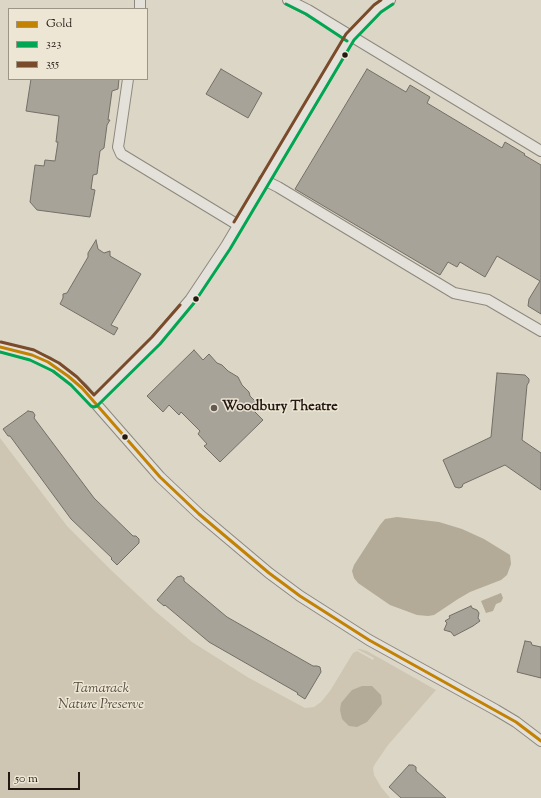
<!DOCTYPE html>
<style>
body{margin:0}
#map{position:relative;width:541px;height:798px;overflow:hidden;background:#dcd6c6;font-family:"Sorts Mill Goudy",serif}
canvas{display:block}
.legend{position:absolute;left:8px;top:8px;width:140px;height:72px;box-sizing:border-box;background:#ede6d5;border:1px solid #9c9487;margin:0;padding:5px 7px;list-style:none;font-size:12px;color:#231812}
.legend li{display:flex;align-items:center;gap:8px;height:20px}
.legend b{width:20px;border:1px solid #9c9487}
.scale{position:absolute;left:8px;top:772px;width:72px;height:18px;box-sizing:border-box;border:2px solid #231812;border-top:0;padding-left:5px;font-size:12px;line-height:14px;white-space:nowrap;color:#231812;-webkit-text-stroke:3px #ede6d5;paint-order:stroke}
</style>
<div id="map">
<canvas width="541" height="798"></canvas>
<ul class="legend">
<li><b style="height:5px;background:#c28204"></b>Gold</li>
<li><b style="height:5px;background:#00a651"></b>323</li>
<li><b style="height:5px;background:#7a4b2a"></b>355</li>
</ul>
<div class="scale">50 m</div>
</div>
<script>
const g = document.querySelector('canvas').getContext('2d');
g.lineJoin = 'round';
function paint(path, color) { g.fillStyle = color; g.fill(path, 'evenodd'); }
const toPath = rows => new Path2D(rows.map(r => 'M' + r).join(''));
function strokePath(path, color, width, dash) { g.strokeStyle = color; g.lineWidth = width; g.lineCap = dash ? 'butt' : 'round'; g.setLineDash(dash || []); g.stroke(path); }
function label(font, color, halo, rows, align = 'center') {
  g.font = font + ' "Sorts Mill Goudy",serif'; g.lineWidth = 3; g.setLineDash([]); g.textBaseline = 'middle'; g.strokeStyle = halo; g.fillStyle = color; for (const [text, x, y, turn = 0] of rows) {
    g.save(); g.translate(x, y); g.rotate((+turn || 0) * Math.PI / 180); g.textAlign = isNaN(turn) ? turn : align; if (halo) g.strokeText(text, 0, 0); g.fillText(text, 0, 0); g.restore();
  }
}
paint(toPath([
 [0,438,67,526,112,571,155,611,192,642,249,678,305,708,314,707,321,702,330,691,353,653,357,651,373,660,374,658,357,649,360,649,367,651,436,690,388,745,375,764,373,768,374,775,381,787,390,798,0,798]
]), '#cec6b2');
paint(toPath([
 [397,517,439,522,462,529,484,539,510,555,511,564,507,575,501,580,470,592,458,599,434,615,428,616,417,615,390,605,358,583,354,578,352,571,354,565,380,525,385,519],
 [501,593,503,598,501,602,496,604,493,611,486,613,481,601],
 [362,686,372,686,381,695,382,704,367,722,357,727,349,726,342,719,340,710,341,703,352,690]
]), '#b3aa98');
const building = toPath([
 [221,69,262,93,248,118,206,94,221,69],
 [367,69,406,92,410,85,430,97,427,103,502,148,505,142,525,154,524,155,541,165,541,314,528,306,529,299,540,281,497,256,485,277,460,262,457,267,448,262,440,275,295,189,367,69],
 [31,79,119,79,118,89,112,91,108,120,110,120,107,125,104,148,100,151,97,174,93,175,91,189,95,190,90,217,37,210,30,202,35,165,44,166,45,160,55,161,58,142,56,142,59,116,26,111,31,79],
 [96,240,98,249,104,253,110,251,110,256,141,274,111,325,118,328,114,335,60,304,63,298,63,294,67,293,88,257,88,253,96,240],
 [194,350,203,360,209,354,217,363,222,365,228,371,238,377,242,385,249,392,250,396,259,405,253,410,263,420,220,462,204,446,207,444,198,434,200,431,181,412,179,415,169,405,163,412,147,396,194,350],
 [497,373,525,375,529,379,529,382,527,385,522,440,541,453,541,490,505,465,463,484,462,487,459,488,455,487,443,460,491,437,497,373],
 [28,411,33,412,35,415,34,418,94,498,133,536,136,536,139,539,139,543,117,565,111,559,112,558,71,519,10,436,8,436,3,429,28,411],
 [181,576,184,578,184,581,227,617,313,666,317,666,320,667,321,672,305,699,297,694,298,693,209,642,165,605,164,606,157,600,177,577,181,576],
 [471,606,472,608,477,610,479,613,478,618,480,621,473,626,454,636,451,632,444,630,447,623,445,621,450,618,449,616,471,606],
 [525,641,531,642,532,645,541,647,541,678,517,672,525,641],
 [409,765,413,765,416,767,416,771,446,798,401,798,389,787,409,765]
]);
paint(building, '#a8a399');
strokePath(building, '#736f66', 1);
const minor = toPath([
 [288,0,308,10,541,151],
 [140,9,140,0],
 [128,79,119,141,118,147,121,154,238,225],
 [264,180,278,187,454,293,488,300,541,331],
 [0,347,32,355,48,362,68,376,82,388,160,477,199,514,269,573,300,596,369,640,496,710,516,722,541,741],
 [94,402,156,340,190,300,226,246,350,37,378,8,390,0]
]);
strokePath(minor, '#8d887e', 12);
strokePath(minor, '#e4e1da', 10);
strokePath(toPath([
 [0,347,32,355,48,362,68,376,82,388,160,477,199,514,269,573,300,596,369,640,516,722,541,741]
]), '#c28204', 3);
strokePath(toPath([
 [286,4,306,14,347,41],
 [0,352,30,360,53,371,71,385,91,406,94,407,97,406,160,344,194,303,230,249,354,40,381,12,393,4]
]), '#00a651', 3);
strokePath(toPath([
 [234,222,346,34,374,5,381,0],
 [1,342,34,350,59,363,77,377,94,395,152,337,180,305]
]), '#7a4b2a', 3);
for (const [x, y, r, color] of [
 [345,55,3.5,"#231812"],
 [196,299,3.5,"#231812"],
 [214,408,4,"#645a51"],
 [125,437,3.5,"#231812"]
]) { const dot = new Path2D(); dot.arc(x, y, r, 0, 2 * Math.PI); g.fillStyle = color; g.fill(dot); strokePath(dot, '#ede6d5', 1.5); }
label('bold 14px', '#231812', '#ede6d5', [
 ["Woodbury Theatre",222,408]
], 'left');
label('italic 14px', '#53483d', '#ede6d5', [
 ["Tamarack",101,690],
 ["Nature Preserve",101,706]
]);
</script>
